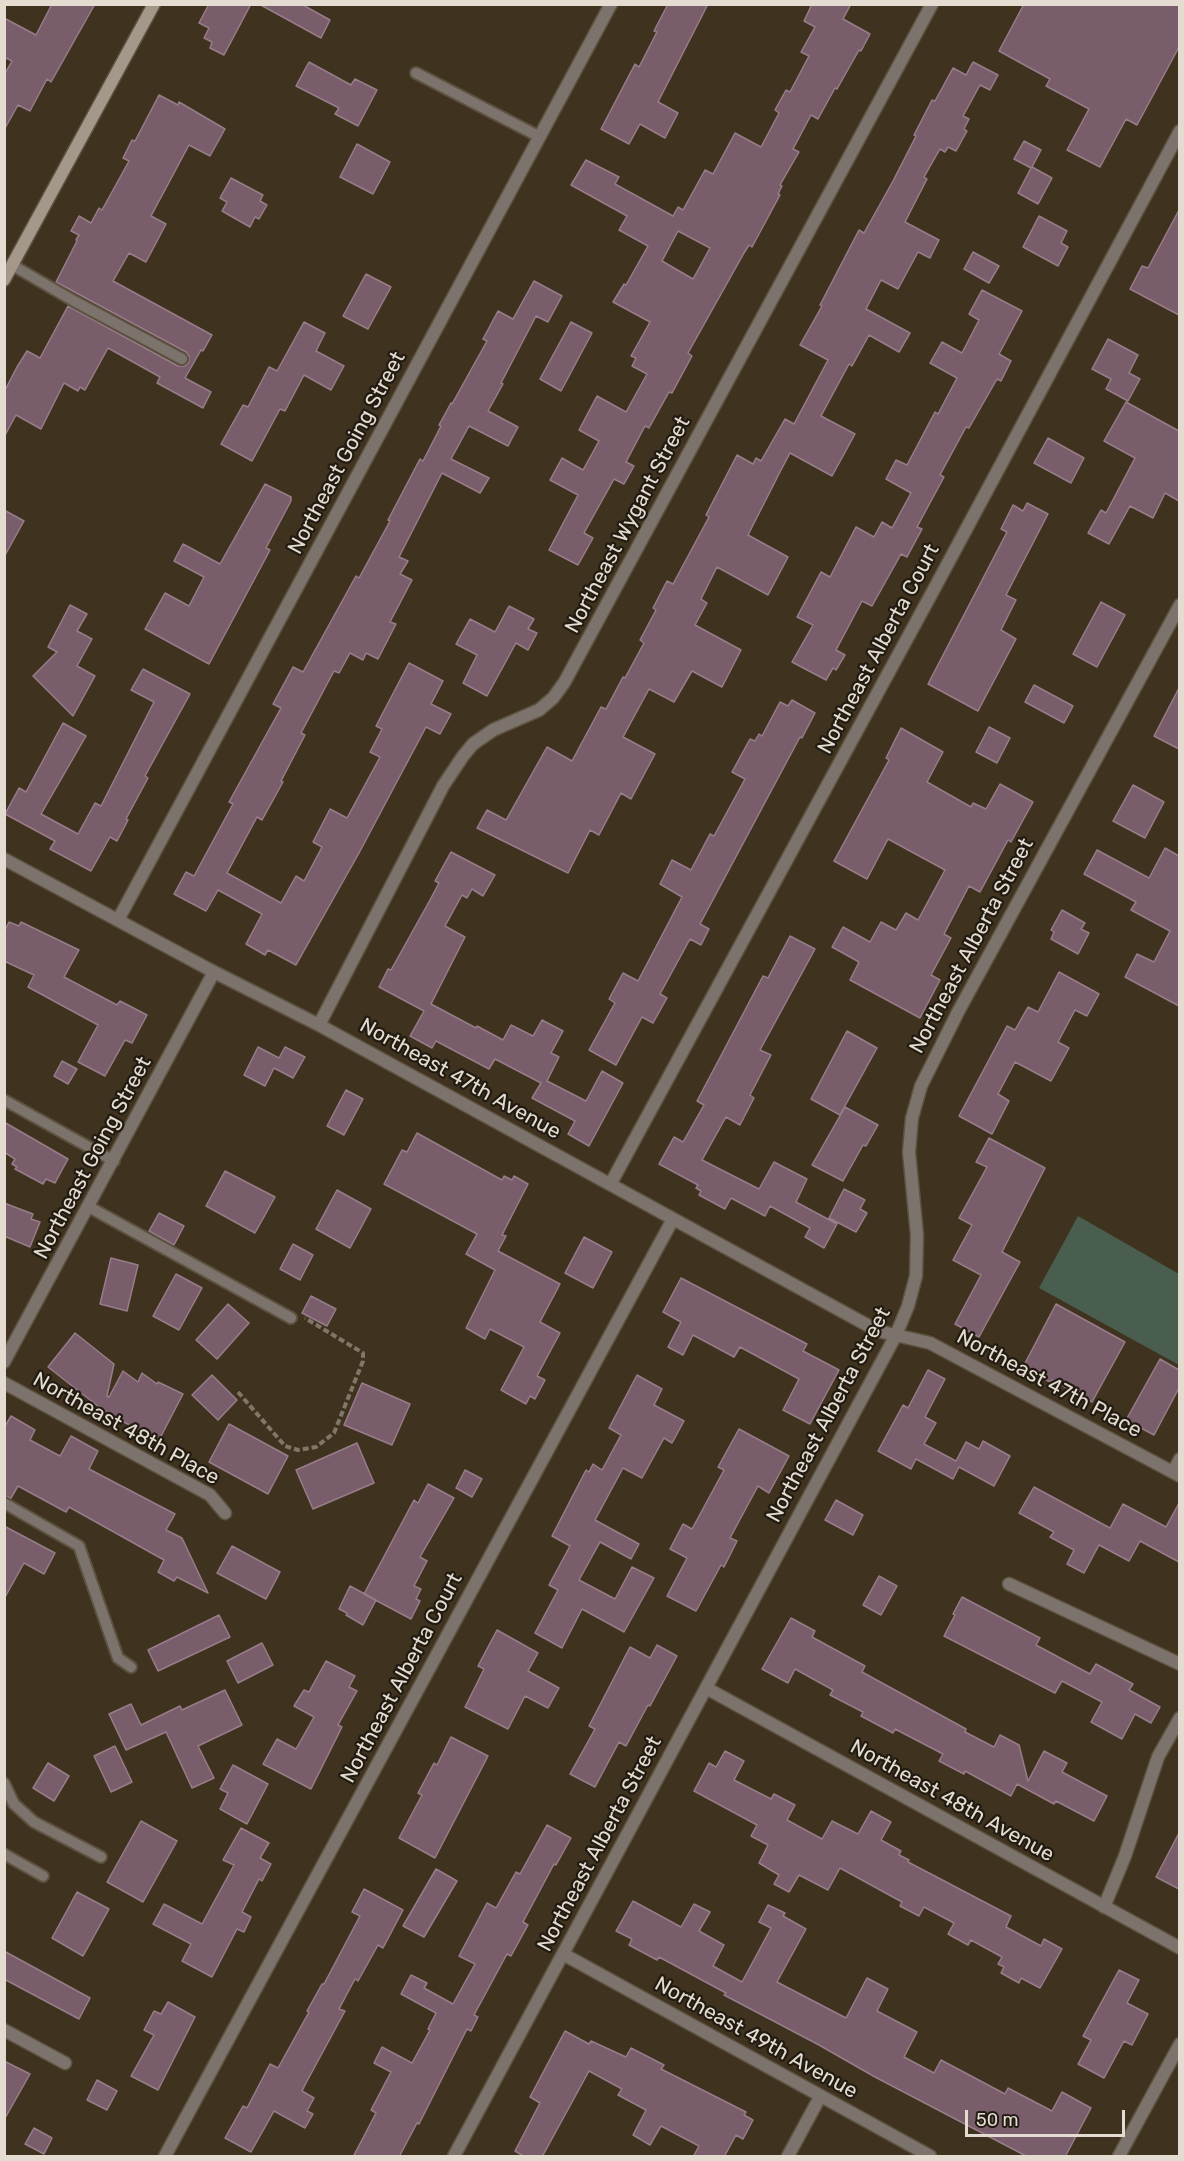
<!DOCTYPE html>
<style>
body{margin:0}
#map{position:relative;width:1184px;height:2161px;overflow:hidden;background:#3f321f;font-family:Rubik,sans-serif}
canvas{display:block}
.frame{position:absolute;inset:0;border:6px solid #e4dcd0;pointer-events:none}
.scale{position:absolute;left:965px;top:2110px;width:160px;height:27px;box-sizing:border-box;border:3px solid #e4dcd0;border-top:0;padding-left:8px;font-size:18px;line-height:21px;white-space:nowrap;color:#e4dcd0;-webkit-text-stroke:4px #211b12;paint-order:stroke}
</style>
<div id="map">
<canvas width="1184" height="2161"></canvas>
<div class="frame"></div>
<div class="scale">50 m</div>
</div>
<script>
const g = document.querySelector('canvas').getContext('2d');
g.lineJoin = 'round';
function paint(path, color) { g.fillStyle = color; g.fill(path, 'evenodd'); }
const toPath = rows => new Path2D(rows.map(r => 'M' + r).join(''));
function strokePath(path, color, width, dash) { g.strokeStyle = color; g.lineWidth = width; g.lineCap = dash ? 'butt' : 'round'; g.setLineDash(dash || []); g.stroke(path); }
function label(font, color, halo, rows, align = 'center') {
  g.font = font + ' Rubik,sans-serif'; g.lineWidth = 4.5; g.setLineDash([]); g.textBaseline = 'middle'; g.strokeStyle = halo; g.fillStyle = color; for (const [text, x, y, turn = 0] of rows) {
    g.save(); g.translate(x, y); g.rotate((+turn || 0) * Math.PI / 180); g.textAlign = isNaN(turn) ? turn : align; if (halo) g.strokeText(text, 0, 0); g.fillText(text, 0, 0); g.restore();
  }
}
paint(toPath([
 [1078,1216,1179,1274,1179,1365,1039,1288]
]), '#4a5e4f');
const building = toPath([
 [52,4,95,4,51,82,47,79,30,111,18,105,4,130,4,75,12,61,4,57,4,18,36,35,52,4],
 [209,4,251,4,224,55,210,48,212,42,204,38,209,28,199,23,209,4],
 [259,4,301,4,330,20,321,38,259,4],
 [668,4,708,4,658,102,678,113,665,138,640,124,629,144,601,129,635,64,639,67,657,32,654,31,668,4],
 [812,4,851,4,843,19,870,34,861,51,859,50,837,89,835,88,818,119,811,115,793,149,799,152,780,185,782,186,778,194,780,195,752,247,749,245,744,253,688,353,692,356,672,393,669,392,649,428,645,426,626,462,634,466,624,484,614,479,584,533,593,538,578,565,549,550,578,495,550,480,562,458,583,470,599,441,579,430,597,396,626,412,647,374,632,366,636,358,631,356,650,322,613,302,624,284,626,285,648,246,619,230,627,216,571,185,586,160,619,177,615,184,673,216,678,207,683,210,705,170,713,174,735,133,761,147,779,113,775,110,786,90,790,92,809,56,801,52,815,27,804,21,812,4],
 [678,231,710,248,693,279,662,261,678,231],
 [1024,4,1179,4,1179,47,1137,125,1126,119,1100,167,1067,150,1089,109,1046,86,1050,79,999,51,1024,4],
 [309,62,351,85,355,79,377,90,358,126,335,114,339,108,296,86,309,62],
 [973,62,998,75,990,90,980,85,963,116,969,119,964,129,967,131,956,151,948,147,945,152,940,149,924,177,927,179,905,222,939,240,930,258,918,252,898,289,881,280,866,309,910,333,899,352,869,335,852,366,849,364,821,416,855,434,832,476,790,453,780,472,748,535,788,557,768,595,717,567,701,599,707,603,695,625,741,650,722,687,692,671,674,702,649,689,623,737,655,754,631,799,621,793,599,835,590,830,568,873,477,828,487,810,506,820,547,747,572,761,601,707,606,709,623,677,625,678,644,643,640,640,656,610,653,608,667,581,673,584,709,517,706,515,737,455,753,464,756,458,761,461,785,419,794,424,828,360,800,345,822,306,820,305,859,230,864,233,893,181,916,136,914,135,932,100,935,101,953,68,966,75,973,62],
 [159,95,178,105,179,102,225,129,210,156,189,145,151,216,166,224,146,262,129,253,113,281,212,335,203,351,201,350,185,378,211,392,203,408,157,383,160,377,108,348,85,390,80,387,78,391,64,383,41,429,16,415,4,437,4,392,17,367,27,351,40,358,68,306,178,366,185,366,189,362,189,356,186,352,56,282,77,241,76,240,79,235,71,231,79,216,91,223,99,208,102,210,129,161,123,158,132,140,135,141,159,95],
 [1024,141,1041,150,1032,167,1052,178,1038,204,1018,193,1031,168,1014,159,1024,141],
 [357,144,390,162,373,194,340,177,357,144],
 [231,178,263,195,260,201,267,205,259,219,255,217,250,227,222,211,227,202,220,198,231,178],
 [1179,210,1179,315,1130,289,1142,266,1148,268,1179,210],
 [1039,216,1067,231,1061,243,1068,247,1058,266,1023,247,1039,216],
 [973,252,999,266,989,283,964,269,973,252],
 [366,274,391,287,368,329,343,316,366,274],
 [534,281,562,296,548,322,536,316,501,383,503,384,488,411,518,427,508,446,469,426,451,459,489,478,480,493,442,473,399,557,408,561,400,574,412,580,390,622,396,624,378,659,366,653,363,660,350,653,339,673,334,671,301,733,305,735,281,781,283,782,262,820,257,817,227,873,281,903,296,876,304,881,322,847,313,842,330,809,347,818,380,757,370,752,382,729,376,726,409,663,443,681,431,704,451,714,440,734,426,727,359,853,296,965,268,950,265,955,246,944,262,914,218,890,206,911,174,894,186,872,194,876,233,804,229,802,281,708,273,704,293,667,303,672,356,576,359,578,390,521,388,520,420,459,423,461,441,426,439,425,451,403,452,404,487,341,483,339,498,311,513,319,534,281],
 [982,290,1022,311,999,354,1011,361,1001,381,997,379,969,428,966,427,940,475,944,477,917,527,922,529,907,557,901,554,872,606,862,601,836,650,845,655,836,670,833,668,826,680,792,662,813,625,797,617,821,572,830,577,856,527,874,537,882,522,892,528,911,493,886,479,896,460,907,465,935,412,938,414,957,378,930,363,942,342,962,353,979,320,969,314,982,290],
 [304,322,325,333,316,351,344,366,331,390,304,375,285,411,280,409,252,461,221,444,243,405,248,407,269,367,277,371,304,322],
 [571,322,592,333,561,391,540,379,571,322],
 [1108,339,1138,355,1129,373,1140,379,1128,401,1106,389,1111,379,1092,369,1108,339],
 [1126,402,1179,431,1179,501,1165,493,1153,518,1130,506,1109,544,1088,533,1101,510,1106,513,1135,458,1104,441,1126,402],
 [1048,438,1084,458,1071,483,1034,463,1048,438],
 [265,484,291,497,291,501,266,548,270,550,209,664,145,629,165,593,189,606,204,577,174,561,183,544,220,564,265,484],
 [1027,503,1048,514,1006,595,1016,600,1001,630,1016,639,978,711,928,684,1007,532,1001,529,1013,505,1023,511,1027,503],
 [4,510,24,521,4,557,4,510],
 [1101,602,1125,615,1097,667,1073,654,1101,602],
 [70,605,87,614,77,631,92,639,77,666,95,676,73,716,33,676,57,652,48,647,70,605],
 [509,606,534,619,528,629,537,633,528,650,516,643,487,696,463,683,477,655,456,644,470,619,495,632,509,606],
 [143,669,190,694,145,776,148,778,126,819,128,820,117,841,110,837,91,871,50,849,55,841,5,814,19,788,26,792,63,723,86,736,41,814,78,834,95,803,101,806,154,702,131,690,143,669],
 [1034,685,1073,706,1064,723,1025,702,1034,685],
 [1179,688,1179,749,1154,736,1179,688],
 [792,700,815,713,802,738,800,737,700,924,709,929,701,945,690,939,660,994,667,998,653,1023,642,1017,616,1065,589,1050,615,1003,609,999,623,973,638,981,682,897,660,884,672,860,691,870,710,834,714,836,745,779,732,772,750,739,755,741,759,734,762,736,780,702,788,706,792,700],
 [989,727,1010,738,997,763,976,752,989,727],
 [901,728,943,752,927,782,971,807,973,803,986,809,1000,784,1033,802,1011,842,1008,840,980,892,969,886,944,934,951,938,931,975,940,980,920,1018,850,980,859,962,832,947,843,927,870,942,881,922,896,930,906,913,918,920,945,870,888,839,867,879,834,861,889,760,886,758,901,728],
 [1133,785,1164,802,1145,838,1113,821,1133,785],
 [1165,848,1179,856,1179,1006,1125,977,1137,954,1154,962,1170,931,1131,910,1136,902,1084,874,1097,850,1149,878,1165,848],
 [451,852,495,875,483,896,472,889,467,898,462,895,445,926,465,937,431,1004,476,1028,477,1026,503,1040,511,1025,533,1036,542,1020,563,1031,551,1053,559,1057,547,1081,586,1101,602,1071,623,1083,589,1146,568,1134,575,1121,532,1098,541,1083,495,1059,489,1069,436,1041,432,1048,410,1036,424,1011,379,987,388,969,391,970,430,900,439,883,435,881,451,852],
 [1062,910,1085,923,1081,929,1089,933,1078,954,1051,939,1054,932,1051,930,1062,910],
 [9,922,19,926,21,922,79,950,64,977,117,1005,120,1001,147,1015,132,1043,125,1040,105,1076,78,1062,98,1025,28,987,34,975,4,961,4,932,9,922],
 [790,936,815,949,760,1050,771,1055,750,1095,754,1098,740,1125,726,1117,702,1160,759,1189,774,1162,807,1179,796,1202,837,1224,824,1248,805,1237,810,1228,770,1206,765,1216,731,1198,725,1209,699,1195,701,1191,696,1188,698,1185,659,1164,674,1137,683,1142,704,1105,697,1101,763,976,768,978,790,936],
 [1059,972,1099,994,1087,1016,1075,1010,1058,1042,1069,1048,1051,1081,1015,1062,998,1094,1009,1101,992,1134,959,1116,1007,1026,1015,1030,1028,1007,1038,1012,1059,972],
 [847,1031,877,1048,840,1115,811,1099,847,1031],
 [258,1047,279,1058,285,1047,305,1057,293,1078,274,1068,265,1086,244,1075,258,1047],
 [62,1061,77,1069,68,1084,54,1076,62,1061],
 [346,1090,363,1099,344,1135,327,1126,346,1090],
 [845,1107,878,1125,866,1146,863,1145,843,1181,812,1165,845,1107],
 [4,1122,68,1159,55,1183,46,1179,43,1184,15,1169,17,1167,12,1164,15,1159,4,1152,4,1122],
 [417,1133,502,1180,504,1176,512,1180,514,1176,528,1184,502,1235,506,1236,498,1251,560,1284,540,1322,560,1333,537,1376,545,1380,535,1399,530,1396,526,1404,501,1390,524,1347,490,1329,485,1339,466,1328,495,1270,466,1254,477,1234,384,1184,402,1150,407,1152,417,1133],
 [989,1138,1045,1168,1002,1252,1020,1262,979,1337,955,1324,981,1275,953,1260,972,1225,959,1218,987,1167,976,1162,989,1138],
 [225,1171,275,1197,255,1233,206,1206,225,1171],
 [844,1189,865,1200,860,1209,867,1213,856,1232,829,1218,844,1189],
 [337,1190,371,1209,350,1248,316,1229,337,1190],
 [4,1203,33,1214,31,1219,40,1222,30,1247,4,1236,4,1203],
 [159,1213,184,1226,174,1245,149,1231,159,1213],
 [584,1237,612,1252,593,1288,565,1273,584,1237],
 [293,1244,313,1255,300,1280,280,1269,293,1244],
 [111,1258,138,1265,127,1311,100,1304,111,1258],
 [176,1274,202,1288,179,1330,153,1316,176,1274],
 [681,1278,807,1344,803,1351,839,1370,810,1424,783,1410,799,1379,740,1347,734,1357,693,1335,683,1355,668,1347,681,1322,663,1312,681,1278],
 [311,1296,336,1309,327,1326,302,1313,311,1296],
 [228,1304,249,1323,217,1359,196,1340,228,1304],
 [1056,1304,1125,1342,1092,1402,1052,1380,1050,1382,1023,1367,1056,1304],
 [75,1333,114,1364,107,1396,109,1397,123,1371,138,1382,142,1373,157,1384,158,1382,183,1394,159,1440,108,1414,48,1367,75,1333],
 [1160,1359,1179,1370,1179,1388,1154,1435,1126,1420,1160,1359],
 [928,1370,945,1379,925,1417,936,1423,924,1444,956,1461,966,1442,979,1449,983,1441,1010,1456,994,1486,959,1467,953,1479,916,1459,911,1469,878,1451,903,1405,908,1408,928,1370],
 [212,1375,237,1400,218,1420,192,1395,212,1375],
 [637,1375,662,1389,654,1405,684,1421,672,1443,664,1438,642,1478,623,1468,595,1520,639,1544,631,1559,600,1542,579,1580,615,1599,632,1567,654,1578,624,1632,582,1609,562,1648,535,1633,558,1590,549,1585,570,1546,552,1536,586,1470,589,1472,593,1464,602,1470,621,1435,609,1428,637,1375],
 [362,1383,410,1404,392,1445,344,1425,362,1383],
 [11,1416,35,1430,30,1440,60,1456,71,1436,98,1451,89,1469,175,1514,166,1530,182,1538,208,1593,177,1577,174,1581,158,1572,164,1560,69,1507,66,1512,18,1486,11,1498,4,1496,4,1428,11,1416],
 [229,1424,288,1456,268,1494,209,1462,229,1424],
 [739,1429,789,1456,769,1493,758,1486,730,1538,737,1541,724,1567,721,1565,696,1611,667,1596,687,1558,670,1549,683,1524,692,1529,724,1470,718,1467,739,1429],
 [357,1443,374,1483,313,1509,296,1470,357,1443],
 [465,1470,482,1479,472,1497,456,1488,465,1470],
 [428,1484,454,1498,420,1557,427,1561,414,1586,421,1589,416,1599,420,1601,411,1619,364,1594,414,1500,418,1503,428,1484],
 [1034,1487,1110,1528,1123,1504,1166,1527,1179,1503,1179,1562,1140,1541,1129,1561,1099,1545,1084,1573,1067,1564,1074,1550,1050,1537,1054,1532,1019,1513,1034,1487],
 [836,1500,863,1515,853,1535,825,1520,836,1500],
 [4,1526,55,1553,44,1574,24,1563,4,1599,4,1526],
 [232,1546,280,1572,266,1599,217,1573,232,1546],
 [879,1576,897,1586,881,1615,863,1605,879,1576],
 [350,1586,376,1600,363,1625,346,1615,347,1613,339,1609,350,1586],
 [962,1597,1040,1638,1036,1645,1090,1674,1096,1664,1133,1684,1129,1690,1160,1707,1151,1723,1135,1714,1122,1739,1091,1722,1102,1702,1062,1681,1055,1693,944,1636,955,1615,953,1614,962,1597],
 [219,1615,230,1637,158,1671,148,1650,219,1615],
 [791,1618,815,1631,812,1637,865,1666,862,1672,966,1729,965,1732,994,1747,1000,1735,1019,1745,1028,1781,1044,1751,1067,1763,1062,1772,1107,1796,1094,1821,1056,1801,1054,1804,1017,1784,1011,1796,965,1771,964,1774,939,1761,943,1754,895,1729,893,1733,861,1716,863,1712,830,1695,833,1690,795,1669,788,1683,762,1669,791,1618],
 [497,1630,538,1653,528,1671,559,1688,548,1708,525,1696,508,1729,465,1707,484,1669,478,1666,497,1630],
 [262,1643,273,1665,238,1683,227,1661,262,1643],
 [657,1645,677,1656,650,1706,648,1705,626,1746,619,1742,595,1787,570,1774,595,1729,589,1726,630,1647,650,1658,657,1645],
 [326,1661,355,1676,349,1687,357,1691,338,1725,342,1727,311,1789,263,1764,277,1739,296,1749,314,1717,294,1706,304,1690,309,1692,326,1661],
 [225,1690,242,1725,198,1746,214,1778,192,1788,166,1732,126,1750,109,1714,131,1704,141,1725,180,1706,182,1710,225,1690],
 [451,1737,488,1756,435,1858,399,1838,422,1795,418,1793,434,1763,437,1765,451,1737],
 [115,1746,132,1782,111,1792,94,1756,115,1746],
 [725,1751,744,1761,734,1780,771,1799,774,1794,795,1805,787,1820,822,1839,832,1821,858,1834,871,1811,891,1822,881,1840,901,1851,899,1855,909,1860,908,1862,1011,1916,1006,1927,1041,1946,1044,1939,1062,1949,1040,1988,1021,1978,1019,1983,1001,1973,1004,1967,998,1964,1002,1957,971,1940,968,1945,948,1934,954,1923,924,1907,919,1916,900,1906,902,1902,840,1868,828,1890,799,1875,789,1892,774,1884,779,1875,759,1863,768,1845,751,1836,757,1825,694,1791,709,1763,716,1767,725,1751],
 [48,1763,69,1776,54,1801,33,1788,48,1763],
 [233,1765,268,1784,247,1824,220,1809,228,1793,220,1789,233,1765],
 [141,1821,177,1841,143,1902,107,1882,141,1821],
 [547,1825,571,1838,556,1865,554,1864,523,1922,528,1925,511,1956,507,1954,474,2015,478,2017,471,2031,467,2029,419,2124,417,2123,399,2157,353,2157,376,2113,371,2110,391,2072,374,2063,382,2047,412,2063,430,2030,428,2029,436,2013,401,1994,411,1975,427,1983,424,1988,453,2004,475,1964,459,1956,487,1903,496,1908,516,1872,520,1874,547,1825],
 [241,1828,269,1843,260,1858,271,1864,262,1881,259,1879,242,1912,251,1917,244,1932,237,1929,212,1977,182,1961,191,1944,153,1924,164,1904,202,1924,234,1865,223,1860,241,1828],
 [1179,1833,1179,1889,1156,1877,1179,1833],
 [436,1869,457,1881,424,1937,403,1926,436,1869],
 [364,1889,403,1910,383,1948,378,1945,358,1981,355,1979,339,2009,345,2011,306,2083,302,2091,314,2098,307,2111,313,2114,305,2128,274,2111,251,2152,225,2138,243,2106,247,2108,270,2064,278,2068,309,2012,307,2011,322,1984,324,1984,360,1916,352,1912,364,1889],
 [77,1892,109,1909,83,1956,52,1938,77,1892],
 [633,1901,681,1927,694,1904,710,1912,699,1931,724,1945,713,1966,742,1982,771,1928,759,1922,768,1905,785,1913,783,1916,806,1929,777,1982,846,2018,867,1978,888,1989,877,2011,917,2032,904,2057,934,2073,941,2060,1005,2094,1008,2088,1052,2111,1062,2092,1091,2108,1065,2157,1028,2157,875,2077,819,2045,724,1995,726,1993,659,1957,657,1960,629,1945,632,1939,616,1931,633,1901],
 [4,1951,90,1998,79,2019,4,1979,4,1951],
 [1119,1970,1139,1980,1127,2003,1148,2014,1132,2045,1124,2041,1104,2078,1078,2064,1091,2040,1083,2036,1119,1970],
 [168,2002,195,2017,158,2090,131,2076,154,2035,144,2030,154,2011,161,2014,168,2002],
 [565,2031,589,2044,591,2041,626,2057,631,2048,664,2065,661,2069,746,2112,744,2115,753,2120,743,2139,736,2135,724,2157,693,2157,699,2146,661,2126,650,2145,633,2135,646,2110,618,2095,622,2089,589,2071,542,2157,525,2157,515,2151,540,2103,530,2097,565,2031],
 [4,2061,30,2074,4,2120,4,2061],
 [97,2080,117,2091,107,2110,87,2100,97,2080],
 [34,2128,52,2138,44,2154,25,2144,34,2128]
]);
paint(building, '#7a5d6b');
strokePath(building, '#977d89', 1.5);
const lane = toPath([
 [416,73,540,137],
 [12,265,74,301,182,359],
 [4,1100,114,1161],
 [89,1207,291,1318],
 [4,1503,79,1546,118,1658,131,1667],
 [4,1783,14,1804,34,1822,101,1857],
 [4,1854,43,1876]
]);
const street = toPath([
 [4,859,214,972,319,1025,878,1331,930,1343,1180,1476],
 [118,920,611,4],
 [319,1025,443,786,463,756,473,744,493,730,539,710,553,698,564,683,932,4],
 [611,1183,933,591,1180,131],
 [4,1362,214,972],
 [4,1383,210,1495,225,1513],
 [1173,1472,1180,1459],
 [1009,1584,1180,1664],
 [706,1688,1180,1948],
 [1104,1907,1125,1856,1158,1757,1180,1718],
 [563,1954,930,2156],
 [4,2030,65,2063],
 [165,2156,673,1219],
 [454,2156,896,1335,908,1306,916,1276,917,1235,909,1152,912,1118,921,1086,958,1012,1180,605],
 [788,2156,820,2097],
 [1119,2156,1180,2044]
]);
const secondary = toPath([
 [4,280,154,4]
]);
strokePath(lane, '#5d513f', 14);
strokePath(street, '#5d513f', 15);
strokePath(secondary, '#5d513f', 15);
strokePath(toPath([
 [238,1392,285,1446,298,1450,316,1447,334,1433,363,1361,363,1353,305,1318]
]), '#827767', 4, [6, 3]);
strokePath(lane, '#7c746c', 10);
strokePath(street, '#7c746c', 12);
strokePath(secondary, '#a4988a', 12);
label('21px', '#e4dcd0', '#211b12', [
 ["Northeast Going Street",347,453,-62],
 ["Northeast Wygant Street",628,525,-62],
 ["Northeast Alberta Court",879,649,-62],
 ["Northeast Alberta Street",972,946,-62],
 ["Northeast 47th Avenue",460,1079,29],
 ["Northeast Going Street",93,1158,-62],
 ["Northeast 47th Place",1049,1384,28],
 ["Northeast Alberta Street",829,1415,-62],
 ["Northeast 48th Place",126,1429,29],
 ["Northeast Alberta Court",402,1678,-62],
 ["Northeast 48th Avenue",952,1801,29],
 ["Northeast Alberta Street",600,1844,-62],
 ["Northeast 49th Avenue",756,2038,29]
]);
</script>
